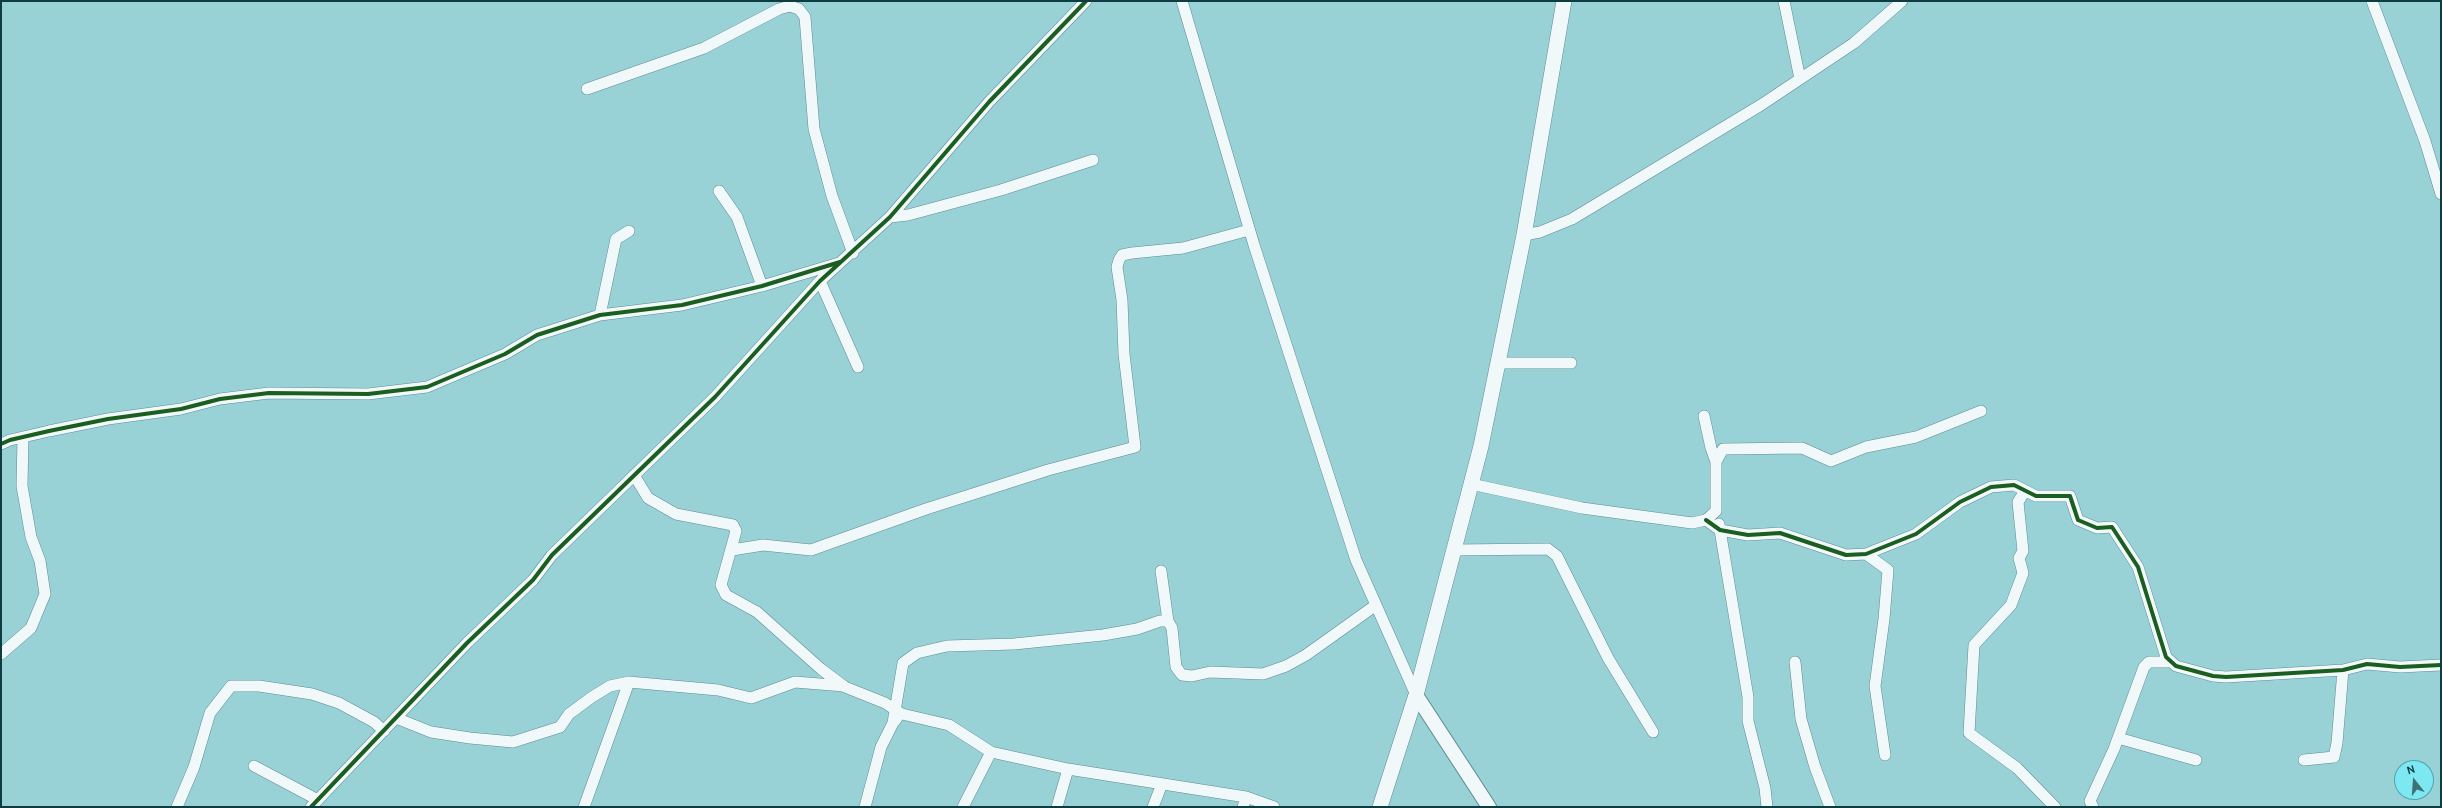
<!DOCTYPE html>
<style>
body{margin:0}
#map{position:relative;width:2442px;height:808px;overflow:hidden;background:#98d2d7;font-family:Cabin,sans-serif}
canvas{display:block}
.frame{position:absolute;inset:0;border:2px solid #0d3d41;pointer-events:none}
.north{position:absolute;left:2394px;top:760px;width:40px;height:40px;box-sizing:border-box;background:#7de8f2;border:1px solid #50a4ab;border-radius:50%;rotate:343deg;font-size:11px;font-weight:700;line-height:16px;text-align:center;color:#0d3d41}
.north::after{content:'';display:block;margin:auto;width:14px;height:18px;background:#3e7176;clip-path:polygon(50% 0,100% 100%,50% 72%,0 100%)}
</style>
<div id="map">
<canvas width="2442" height="808"></canvas>
<div class="frame"></div>
<div class="north">N</div>
</div>
<script>
const g = document.querySelector('canvas').getContext('2d');
g.lineJoin = 'round';
const toPath = rows => new Path2D(rows.map(r => 'M' + r).join(''));
function strokePath(path, color, width, dash) { g.strokeStyle = color; g.lineWidth = width; g.lineCap = dash ? 'butt' : 'round'; g.setLineDash(dash || []); g.stroke(path); }
const minor = toPath([
 [1182,1,1254,245,1356,560,1416,695],
 [1784,1,1800,79],
 [2372,1,2425,141,2441,194],
 [587,89,704,48,779,9,790,6,799,9,805,17,814,129,832,196,853,253],
 [719,191,737,217,762,286],
 [890,217,908,215,1001,190,1093,160],
 [1524,235,1540,232,1572,219,1761,105,1854,43,1902,1],
 [820,281,858,367],
 [600,315,616,239,629,231],
 [1498,363,1571,363],
 [1704,416,1711,448,1716,462],
 [1,444,10,440,49,431,108,419,181,409,220,399,269,393,368,394,427,387,505,354,537,335,600,315,682,305,762,286,839,263],
 [634,475,648,498,676,514,733,525,736,531,721,585,726,595,757,612,821,669,845,687,885,703,902,714,949,725,991,752,1068,769,1246,797,1274,807],
 [1471,484,1582,508,1692,523,1706,520,1716,511,1716,462,1723,449,1802,448,1831,461,1866,447,1916,437,1981,411],
 [2025,491,2018,502,2023,551,2019,558,2023,573,2011,605,1974,645,1969,733,2017,768,2055,807],
 [1706,520,1720,530,1748,535,1780,533,1846,555,1866,554,1916,534,1960,502,1991,487,2014,485,2036,496,2070,496,2078,520,2097,528,2112,527,2138,567,2166,657,2176,666,2213,676,2226,677,2343,670,2367,664,2400,667,2441,665],
 [1719,524,1748,697,1748,721,1765,788,1767,807],
 [732,550,763,545,811,550,926,509,1048,470,1135,447,1124,354,1122,300,1117,267,1119,260,1122,255,1132,253,1183,248,1249,230],
 [1454,550,1548,549,1557,556,1608,658,1653,732],
 [1866,554,1888,570,1884,619,1875,686,1885,755],
 [1161,571,1168,621],
 [1,654,31,628,45,594,40,561,31,537,22,486,23,437],
 [1795,662,1801,719,1815,767,1830,807],
 [396,718,431,732,470,738,513,742,560,727,569,714,592,697,610,686,629,682,718,690,751,698,795,682,844,686],
 [893,723,903,663,917,653,947,646,1014,644,1103,635,1137,629,1160,621,1168,621,1172,628,1176,667,1182,675,1192,676,1210,672,1263,674,1286,666,1306,655,1376,605],
 [2118,738,2196,760],
 [2304,760,2334,757,2337,743,2343,670],
 [254,766,318,800],
 [177,807,194,767,210,713,231,686,259,686,312,694,339,703,374,722,384,731],
 [311,807,467,643,533,580,552,555,715,397,820,281,890,217,989,102,1086,1],
 [584,807,629,682],
 [865,807,881,747,893,723,897,718],
 [963,807,991,752],
 [1057,807,1068,769],
 [1153,807,1162,784],
 [1243,807,1246,797],
 [2093,807,2090,801,2114,749,2144,667,2149,662,2171,662]
]);
const tertiary = toPath([
 [1416,695,1489,807]
]);
const secondary = toPath([
 [1380,807,1416,695,1481,446,1524,235,1564,1]
]);
strokePath(minor, '#5f8b8f', 12);
strokePath(tertiary, '#5f8b8f', 16);
strokePath(secondary, '#5f8b8f', 16);
strokePath(minor, '#f0f8f9', 11);
strokePath(tertiary, '#f0f8f9', 14);
strokePath(secondary, '#f0f8f9', 15);
strokePath(toPath([
 [1,444,10,440,49,431,108,419,181,409,220,399,269,393,368,394,427,387,505,354,537,335,600,315,682,305,762,286,840,262],
 [1706,520,1720,530,1748,535,1780,533,1846,555,1866,554,1916,534,1960,502,1991,487,2014,485,2036,496,2070,496,2078,520,2097,528,2112,527,2138,567,2166,657,2176,666,2213,676,2226,677,2343,670,2367,664,2400,667,2441,665],
 [311,807,467,643,533,580,552,555,715,397,820,281,890,217,989,102,1086,1]
]), '#1b5e20', 4);
</script>
